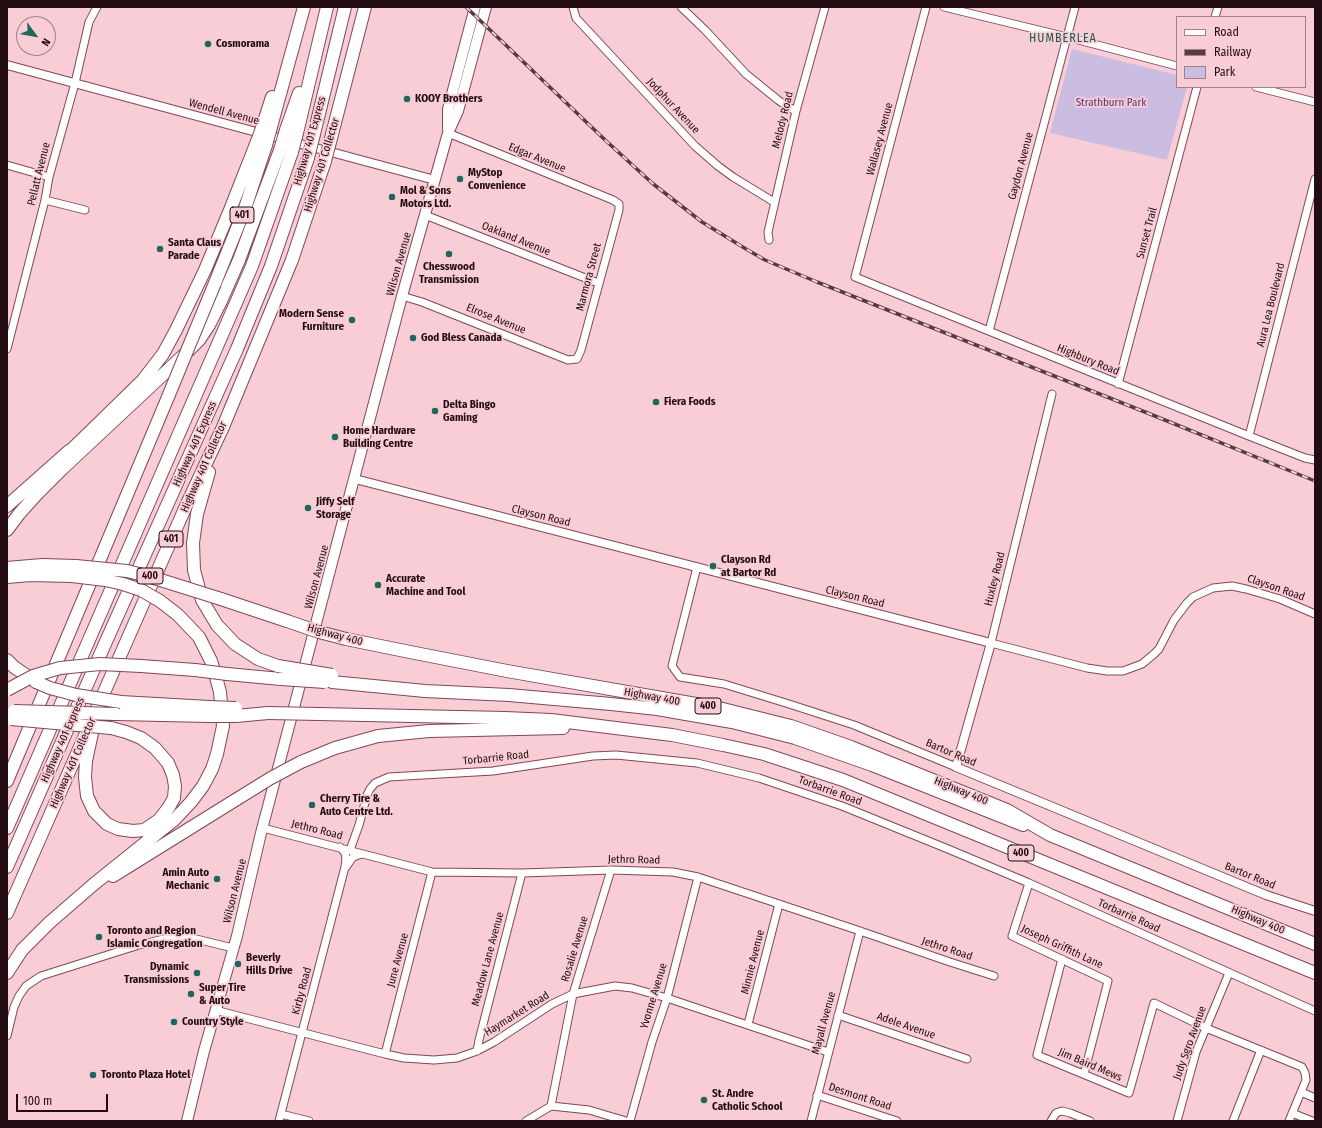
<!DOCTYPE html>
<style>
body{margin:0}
#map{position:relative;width:1322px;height:1128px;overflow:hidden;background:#f8cdd6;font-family:"Fira Sans Condensed",sans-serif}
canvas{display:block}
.frame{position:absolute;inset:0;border:8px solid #230c12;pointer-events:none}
.legend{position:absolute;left:1176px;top:16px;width:130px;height:72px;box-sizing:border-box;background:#f8cdd6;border:1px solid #a38088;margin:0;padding:5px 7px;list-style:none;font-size:12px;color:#230c12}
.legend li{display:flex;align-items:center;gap:8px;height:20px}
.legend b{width:20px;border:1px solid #a38088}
.north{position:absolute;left:16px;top:16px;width:40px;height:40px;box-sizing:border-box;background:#f8cdd6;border:1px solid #a38088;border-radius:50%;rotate:122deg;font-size:11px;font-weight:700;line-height:16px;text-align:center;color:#230c12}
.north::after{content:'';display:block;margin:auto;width:14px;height:18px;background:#1e675f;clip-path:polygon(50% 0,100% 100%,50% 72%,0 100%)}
.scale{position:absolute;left:16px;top:1094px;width:92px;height:18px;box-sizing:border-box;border:2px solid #230c12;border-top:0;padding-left:5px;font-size:12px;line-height:14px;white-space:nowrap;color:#230c12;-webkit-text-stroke:3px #f8cdd6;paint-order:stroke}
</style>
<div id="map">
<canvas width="1322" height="1128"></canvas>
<div class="frame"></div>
<ul class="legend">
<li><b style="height:5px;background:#fff"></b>Road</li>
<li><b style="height:5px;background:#573b42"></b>Railway</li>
<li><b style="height:11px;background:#cbbce1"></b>Park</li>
</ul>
<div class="north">N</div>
<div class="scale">100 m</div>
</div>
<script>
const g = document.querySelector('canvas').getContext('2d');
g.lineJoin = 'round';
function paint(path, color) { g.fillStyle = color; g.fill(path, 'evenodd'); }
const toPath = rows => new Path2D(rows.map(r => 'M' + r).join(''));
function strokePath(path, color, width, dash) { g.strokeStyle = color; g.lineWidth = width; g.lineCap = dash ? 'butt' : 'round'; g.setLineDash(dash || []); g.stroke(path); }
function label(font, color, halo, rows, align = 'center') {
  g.font = font + ' "Fira Sans Condensed",sans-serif'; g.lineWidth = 3.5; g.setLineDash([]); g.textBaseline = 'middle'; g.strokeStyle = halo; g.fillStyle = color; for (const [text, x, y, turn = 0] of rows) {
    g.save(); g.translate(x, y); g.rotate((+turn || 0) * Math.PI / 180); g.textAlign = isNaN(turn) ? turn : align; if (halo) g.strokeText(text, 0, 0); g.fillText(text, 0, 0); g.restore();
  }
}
paint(toPath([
 [1072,49,1177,75,1177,87,1187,87,1167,160,1050,133]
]), '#cbbce1');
const minor = toPath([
 [573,7,576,18,695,146,718,166,733,177,774,202],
 [681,7,705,30,746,74,778,100,788,107,796,111],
 [926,7,855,277,1249,436,1305,458,1315,460],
 [944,7,1067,37,1177,66],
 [1215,17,1218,7],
 [1256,87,1315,102],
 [7,165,49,177],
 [45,200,85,210],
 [425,215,598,283],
 [769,240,768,232,796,111,825,7],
 [402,296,422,302,568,360,577,359,581,350,619,210,619,204,613,200,448,133],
 [989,331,1075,7],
 [7,349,45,200,49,177,75,83,89,22,97,7],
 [1118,384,1197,87],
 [1052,394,991,643,1087,668,1107,671,1123,671,1142,664,1154,654,1159,649,1174,620,1187,603,1193,597,1213,588,1232,586,1246,589,1280,599,1315,614],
 [1249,436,1315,179],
 [697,567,672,666,680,677,724,684,789,704,854,725,956,767],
 [263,828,432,872,522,873,611,870,673,872,698,877,860,931,950,962,994,976],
 [350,850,359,825,367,795,370,789,375,783,389,777,493,771,593,756,616,755,697,763,759,778,842,806,948,849,1029,883,1315,1011],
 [346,867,353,857,362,854],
 [1029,883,1012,936,1108,981,1084,1074],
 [1062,959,1037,1055,1129,1093,1154,1003,1206,1028,1302,1067,1305,1073,1306,1080,1289,1121],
 [215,1010,385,1054,404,1058,434,1060,457,1058,477,1051,494,1042,552,1004,573,994,615,986,632,988,667,998,828,1052],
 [838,1015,967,1059],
 [748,1024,779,904],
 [7,1036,14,1007,19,996,26,986,41,976,139,945,172,937,188,937,233,948],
 [477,1051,479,1040,522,873],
 [385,1054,432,872],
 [1301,1092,1315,1098],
 [817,1095,897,1121],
 [551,1106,573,994,611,870],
 [1292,1113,1312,1121],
 [281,1114,309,1121],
 [279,1121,345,867,346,858,345,853,340,847],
 [526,1121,551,1106,589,1110,626,1121],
 [630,1121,652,1042,667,998,698,877],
 [811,1121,860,931],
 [1051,1121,1056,1113,1062,1111,1070,1113,1090,1121],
 [1177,1121,1196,1052,1229,973],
 [1233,1121,1261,1050]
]);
const tertiary = toPath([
 [7,65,435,180],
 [355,479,991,643,956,767,1266,895,1315,911]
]);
const secondary = toPath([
 [448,129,448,109,475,7],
 [187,1121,204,1051,237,936,261,833,402,296,448,133,458,111,486,7]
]);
const motorway = toPath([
 [263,125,272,97],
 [271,127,304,7],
 [286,130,299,93],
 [297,133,327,7],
 [314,134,345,7],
 [330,142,365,7],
 [215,283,244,211,266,145],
 [63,458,143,380,163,354,176,330,205,270,230,210,258,139],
 [209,472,197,514,193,543,194,570,202,600,217,625,235,644,258,659,278,666],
 [7,506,69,451],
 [7,530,19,514,36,495,62,469,185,354,199,340,209,325,221,301,239,260,280,150],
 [7,568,42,565,76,566],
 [7,577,30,575,72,576],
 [221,599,287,621],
 [346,639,410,652,507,671,719,708,791,726,851,747,1007,810,1050,835,1315,944],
 [7,660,14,667,36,682],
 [141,666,195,670],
 [227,674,281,679],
 [332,682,425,691,509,695,611,704,657,709,732,722,795,738,872,765,1023,825],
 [121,702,209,707],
 [116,714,209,716],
 [319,714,505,718,551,720,672,735,723,745,764,754,843,780,1315,973],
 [236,716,268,713],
 [92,733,86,761,85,777,87,796,94,811,107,824,118,829,133,831,144,830,159,820,169,807,174,798,175,786,173,775,168,763,155,748,141,738,126,732,111,728],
 [301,762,335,748,378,736,429,731,563,728],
 [7,781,168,397],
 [7,828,252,266,292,152],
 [7,867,104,646,237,349,271,266,308,158],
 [113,876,237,799],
 [7,913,186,506,223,427,292,260,325,161],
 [7,973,22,950,49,923,94,884,175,819,191,802,203,786,212,769,217,754,223,726,220,692,216,677,211,661,199,637,178,615,160,601]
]);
strokePath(minor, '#824757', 9);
strokePath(tertiary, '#824757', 10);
strokePath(secondary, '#824757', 12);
strokePath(motorway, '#824757', 14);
strokePath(minor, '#fff', 7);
strokePath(tertiary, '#fff', 8);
strokePath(secondary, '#fff', 10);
strokePath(motorway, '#fff', 12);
const rail = toPath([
 [466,7,603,138,652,183,702,222,746,249,765,260,817,282,1150,414,1315,481]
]);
strokePath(rail, '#573b42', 3.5);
strokePath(rail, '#f8cdd6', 2, [6]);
const motorwayBridge = toPath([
 [258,139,263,125],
 [266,145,271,127],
 [280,150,286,130],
 [292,152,297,133],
 [308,158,314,134],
 [325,161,330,142],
 [168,397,215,283],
 [76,566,127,571,151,577,221,599],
 [72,576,105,580,123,584,141,590,160,601],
 [287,621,319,632,346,639],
 [278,666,332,675],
 [195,670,227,674],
 [281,679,325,682],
 [36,682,50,688,76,695,121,702],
 [7,690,33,676,60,668,100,664,141,666],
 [209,707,236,708],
 [14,711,116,714],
 [268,713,319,714],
 [209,716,236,716],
 [11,719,111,728],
 [237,799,271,778,301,762]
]);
strokePath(motorwayBridge, '#824757', 14, []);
strokePath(motorwayBridge, '#fff', 12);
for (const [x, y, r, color] of [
 [208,44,4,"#1e675f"],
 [407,99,4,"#1e675f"],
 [460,179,4,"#1e675f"],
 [392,197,4,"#1e675f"],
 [160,249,4,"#1e675f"],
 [449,254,4,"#1e675f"],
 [352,320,4,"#1e675f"],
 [413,338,4,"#1e675f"],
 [656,402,4,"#1e675f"],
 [435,411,4,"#1e675f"],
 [335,437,4,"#1e675f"],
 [308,508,4,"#1e675f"],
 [713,566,4,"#1e675f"],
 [378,585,4,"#1e675f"],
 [312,805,4,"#1e675f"],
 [217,879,4,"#1e675f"],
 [99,937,4,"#1e675f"],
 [238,964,4,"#1e675f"],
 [197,973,4,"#1e675f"],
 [191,994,4,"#1e675f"],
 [174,1022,4,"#1e675f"],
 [93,1075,4,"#1e675f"],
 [704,1100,4,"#1e675f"]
]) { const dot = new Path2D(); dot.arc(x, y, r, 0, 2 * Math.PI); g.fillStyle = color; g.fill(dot); strokePath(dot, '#f8cdd6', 1.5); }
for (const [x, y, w] of [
 [242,215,24],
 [171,539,24],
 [150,576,26],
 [708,706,26],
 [1021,853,26]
]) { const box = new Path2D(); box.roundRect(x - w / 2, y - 8, w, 16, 3); g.fillStyle = '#f8cdd6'; g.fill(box); strokePath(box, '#230c12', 1); }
label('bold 10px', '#230c12', null, [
 ["401",242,215],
 ["401",171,539],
 ["400",150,576],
 ["400",708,706],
 ["400",1021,853]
]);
label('bold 11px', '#230c12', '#f8cdd6', [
 ["Cosmorama",216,44],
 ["KOOY Brothers",415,99],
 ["MyStop",468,173],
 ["Convenience",468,186],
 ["Mol & Sons",400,191],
 ["Motors Ltd.",400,204],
 ["Santa Claus",168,243],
 ["Parade",168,256],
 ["Chesswood",449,267,"center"],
 ["Transmission",449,280,"center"],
 ["Modern Sense",344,314,"right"],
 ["Furniture",344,327,"right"],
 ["God Bless Canada",421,338],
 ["Fiera Foods",664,402],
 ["Delta Bingo",443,405],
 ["Gaming",443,418],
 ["Home Hardware",343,431],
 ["Building Centre",343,444],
 ["Jiffy Self",316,502],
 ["Storage",316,515],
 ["Clayson Rd",721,560],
 ["at Bartor Rd",721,573],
 ["Accurate",386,579],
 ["Machine and Tool",386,592],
 ["Cherry Tire &",320,799],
 ["Auto Centre Ltd.",320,812],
 ["Amin Auto",209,873,"right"],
 ["Mechanic",209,886,"right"],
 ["Toronto and Region",107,931],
 ["Islamic Congregation",107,944],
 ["Beverly",246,958],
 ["Hills Drive",246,971],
 ["Dynamic",189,967,"right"],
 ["Transmissions",189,980,"right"],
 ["Super Tire",199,988],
 ["& Auto",199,1001],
 ["Country Style",182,1022],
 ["Toronto Plaza Hotel",101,1075],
 ["St. Andre",712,1094],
 ["Catholic School",712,1107]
], 'left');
label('11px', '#553379', '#f8cdd6', [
 ["Strathburn Park",1111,103]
]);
label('11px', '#230c12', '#f8cdd6', [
 ["Jodphur Avenue",673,106,47],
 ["Wendell Avenue",224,112,15],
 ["Melody Road",783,120,-76],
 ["Wallasey Avenue",880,139,-75],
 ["Highway 401 Express",310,141,-74],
 ["Edgar Avenue",537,158,22],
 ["Highway 401 Collector",322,165,-73],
 ["Gaydon Avenue",1021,166,-75],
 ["Pellatt Avenue",39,174,-76],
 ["Sunset Trail",1147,233,-75],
 ["Oakland Avenue",516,239,22],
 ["Wilson Avenue",399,264,-74],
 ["Marmora Street",589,277,-75],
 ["Aura Lea Boulevard",1271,305,-76],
 ["Elrose Avenue",496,319,22],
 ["Highbury Road",1088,360,22],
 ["Highway 401 Express",195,444,-66],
 ["Highway 401 Collector",204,467,-66],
 ["Clayson Road",541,516,14],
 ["Wilson Avenue",317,577,-75],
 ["Huxley Road",995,579,-76],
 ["Clayson Road",1276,588,19],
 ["Clayson Road",855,597,14],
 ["Highway 400",335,635,15],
 ["Highway 400",652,697,10],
 ["Highway 401 Express",63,740,-66],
 ["Bartor Road",951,753,23],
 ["Torbarrie Road",496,758,-6],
 ["Highway 401 Collector",73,763,-66],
 ["Torbarrie Road",830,791,20],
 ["Highway 400",961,791,22],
 ["Jethro Road",317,830,14],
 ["Jethro Road",634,860,1],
 ["Bartor Road",1250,876,22],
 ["Wilson Avenue",235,891,-76],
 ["Torbarrie Road",1129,916,24],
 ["Highway 400",1258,920,23],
 ["Joseph Griffith Lane",1062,947,25],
 ["Rosalie Avenue",575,949,-73],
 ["Jethro Road",947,949,18],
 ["Meadow Lane Avenue",488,959,-75],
 ["June Avenue",398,960,-75],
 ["Minnie Avenue",753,962,-76],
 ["Kirby Road",302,991,-75],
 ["Yvonne Avenue",654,996,-73],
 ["Haymarket Road",517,1014,-32],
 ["Mayall Avenue",824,1023,-75],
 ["Adele Avenue",906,1026,19],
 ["Judy Sgro Avenue",1190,1043,-70],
 ["Jim Baird Mews",1090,1065,23],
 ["Desmont Road",860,1097,18]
]);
g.letterSpacing = '1px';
label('12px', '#205951', '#f8cdd6', [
 ["HUMBERLEA",1063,39]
]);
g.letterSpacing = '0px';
</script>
